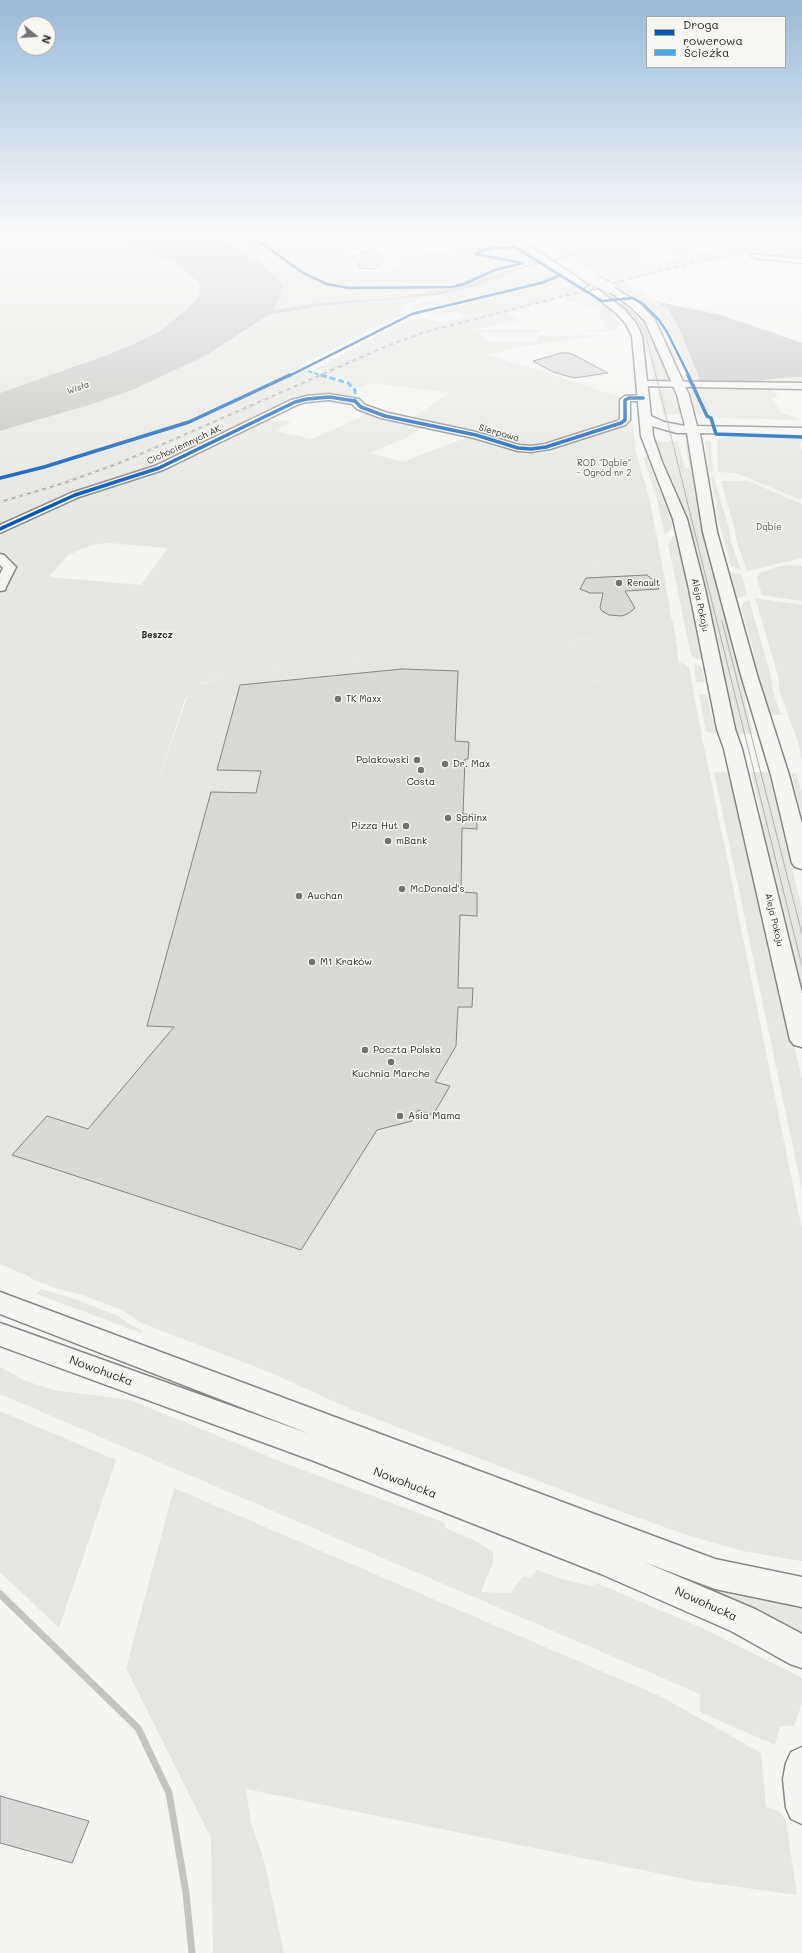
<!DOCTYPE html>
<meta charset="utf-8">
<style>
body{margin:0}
#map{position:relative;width:802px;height:1953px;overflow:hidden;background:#f5f5f3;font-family:Mali,sans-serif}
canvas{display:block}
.legend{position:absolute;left:646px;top:16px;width:140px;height:52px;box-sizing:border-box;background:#f6f6f2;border:1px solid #a5a5a2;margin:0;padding:5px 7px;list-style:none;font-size:12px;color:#2b2b2b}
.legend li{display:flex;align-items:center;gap:8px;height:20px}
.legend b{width:20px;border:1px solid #a5a5a2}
.north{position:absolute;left:16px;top:16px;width:40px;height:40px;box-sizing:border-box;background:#f6f6f2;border:1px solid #a5a5a2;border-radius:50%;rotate:108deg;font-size:11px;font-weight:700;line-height:16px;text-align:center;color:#2b2b2b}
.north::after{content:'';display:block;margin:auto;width:14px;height:18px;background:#727271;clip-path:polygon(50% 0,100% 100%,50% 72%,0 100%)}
</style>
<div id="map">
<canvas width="802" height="1953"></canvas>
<ul class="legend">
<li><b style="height:5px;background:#0057b8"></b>Droga rowerowa</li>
<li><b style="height:5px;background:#3fa9f5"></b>Ścieżka</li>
</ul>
<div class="north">N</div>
</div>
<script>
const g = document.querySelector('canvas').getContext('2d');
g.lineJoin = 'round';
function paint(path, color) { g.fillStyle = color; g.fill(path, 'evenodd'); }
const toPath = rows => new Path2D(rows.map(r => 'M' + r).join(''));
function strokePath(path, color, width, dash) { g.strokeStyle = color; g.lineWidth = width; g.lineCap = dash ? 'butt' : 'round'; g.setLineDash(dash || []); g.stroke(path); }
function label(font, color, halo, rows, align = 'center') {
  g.font = font + ' Mali,sans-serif'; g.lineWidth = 3; g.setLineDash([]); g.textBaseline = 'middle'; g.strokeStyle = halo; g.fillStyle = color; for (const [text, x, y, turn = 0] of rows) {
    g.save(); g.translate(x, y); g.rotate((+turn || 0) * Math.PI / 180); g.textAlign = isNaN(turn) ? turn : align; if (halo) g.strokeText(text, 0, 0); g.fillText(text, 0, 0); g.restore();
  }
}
paint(toPath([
 [295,236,372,236,399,239,389,248,345,251,288,239],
 [512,236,518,236,598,286,678,265,733,255,601,287,620,299,613,299,596,288,433,330,127,463,58,488,0,505,0,499,52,484,121,460,398,340,444,324,593,287],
 [648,238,672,245,627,259,620,258,589,269,571,259],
 [622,300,641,317,654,338,663,383,655,383,646,338,631,314,615,301],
 [657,388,665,389,671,414,663,415],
 [678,441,745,698,753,734,741,734,669,442],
 [662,563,679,663,662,657,659,657,659,664,655,666,618,666,610,662,602,654,601,650,605,642,597,642,594,635,552,648,499,627,551,605,574,586,584,567],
 [785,565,802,566,802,601,762,595,757,578,759,573],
 [499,649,543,653,599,684,605,692,617,729,701,732,802,1230,802,1561,744,1551,687,1535,581,1497,353,1410,272,1373,142,1323,123,1310,80,1294,58,1289,0,1264,0,1013,30,965,34,964,32,961,63,954,68,948,74,949,141,834,147,828,164,777,161,773,188,695,198,686,223,677],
 [751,772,764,772,802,920,802,982],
 [0,826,99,846,0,935],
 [0,1411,116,1460,59,1628,0,1572]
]), '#e5e5e2');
paint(toPath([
 [0,236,115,236,179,265,199,283,200,289,198,298,187,309,160,331,138,342,110,354,0,393],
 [207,236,269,236,361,255,350,270,386,272,399,269,403,257,446,251,446,250,504,244,537,262,510,269,468,285,432,293,371,300,318,303,275,310,274,309,281,295,260,263,228,244],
 [588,236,634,236,565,256,543,243],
 [642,236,676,236,652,237,571,259,568,258],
 [703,236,802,236,802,238,734,253,672,242,676,239],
 [802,242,802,260,744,254,755,251],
 [672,245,696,251,729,254,609,283,589,269,620,258,634,258,642,260,639,262,653,265,685,257,658,251],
 [540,264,559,275,553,279,429,307,413,310,407,306,443,297,438,294,477,286,514,271],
 [560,276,582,290,429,329,398,340,326,372,315,369,386,332,419,317,442,323,468,316,455,312,439,317,426,314,471,302,476,299,552,281],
 [623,281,655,301,727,316,743,324,771,331,802,343,802,383,698,382,693,379,668,328,661,318,642,302,611,284],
 [584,291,609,309,620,324,617,328,612,331,589,332,588,330,606,330,598,310,562,299,506,313,521,320,473,330,541,330,540,332,535,333,481,333,486,340,496,342,531,342,537,340,539,336,604,335,518,347,487,355,536,369,622,398,620,399,621,416,619,418,582,430,588,432,544,446,530,448,408,421,450,393,373,383,357,388,348,381,330,375,417,337,415,336],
 [432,296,403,305,405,310,399,312,403,315,383,323,300,366,310,369,305,371,318,374,121,460,52,484,0,499,0,431,40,420,226,342,268,315,320,306],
 [633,299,641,304,656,319,679,361,676,361,671,356,659,327,652,317],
 [622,300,624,300,637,310,648,324,672,383,663,383,654,338,648,326,638,314],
 [613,301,615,301,628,311,642,328,646,338,655,383,652,381,650,361,639,331],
 [326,376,350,386,353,398,311,397,165,463,0,527,0,505,58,488,127,463],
 [711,387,770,389,774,391,778,398,772,398,782,414,788,414,792,417,802,420,718,418,708,414,698,389],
 [665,389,672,391,683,414,671,414],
 [692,391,694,391,703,414,695,414,690,395],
 [629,400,636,446,634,446,649,497,662,563,584,567,574,586,551,605,500,627,552,648,595,635,598,642,605,642,606,644,603,644,604,650,601,650,602,654,608,655,610,662,618,666,655,666,659,664,659,657,663,657,684,664,689,668,701,731,697,733,620,733,614,730,606,724,602,689,598,683,543,656,518,651,432,656,223,677,204,683,193,690,185,699,161,773,164,777,147,828,141,834,74,949,68,948,63,954,32,961,34,964,30,965,0,1013,0,902,16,887,4,883,19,872,37,870,43,864,0,852,0,593,14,569,0,553,0,532,63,502,119,482,262,420,292,421,275,431,312,439,369,413,424,427,404,439,369,453,403,462,470,436,523,450,621,426],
 [108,543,168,548,141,585,49,577,68,555,92,545],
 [725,436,802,438,802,442,799,443,802,450,802,498,799,499,736,473,718,472,717,440],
 [685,441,688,441,694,490,737,652,751,698,745,698,685,468,689,468],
 [705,441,711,441,713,472,709,473],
 [655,442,669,442,741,734,735,734,679,501],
 [643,457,647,457,672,523,672,528,665,535,656,495],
 [713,475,729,528,731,542,741,570,731,566,718,520,716,500,711,479],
 [721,481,748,481,802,504,802,558,747,571,737,542,735,530],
 [676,533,678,533,703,660,696,659,691,655,668,544],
 [727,571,742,575,747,595,735,600],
 [655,593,667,593,670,608,668,612,663,613,656,609,662,608],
 [755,598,802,605,802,761,799,746,779,689,779,679],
 [749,600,771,676,773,691,781,715,769,715,755,673,753,650,741,607,744,602],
 [670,621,673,622,678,652,659,645,665,644,661,628,656,627],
 [505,656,533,659,575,679,575,681,571,686,563,686,562,681,489,680,490,662,495,658],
 [459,661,473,663,478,670,401,668,347,674],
 [694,663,702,667,705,682,696,682],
 [579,691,590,693,592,705,586,734,579,734,579,728,576,727,577,725,585,725,582,695,574,694],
 [699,694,707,695,716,734,706,731],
 [493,730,573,730,574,731,559,737,549,735,502,733],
 [624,735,697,736,700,737,701,743,648,742],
 [595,748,605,751,607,756,601,760,595,760,589,759,582,755,584,750],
 [650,748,701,750,701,752,650,751,625,754,621,749],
 [637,759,705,762,705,766,641,765,609,776,605,775],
 [564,767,567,767,573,775,578,776,580,805,578,807,568,807,566,804,576,804,574,784,565,782],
 [642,768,697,769,667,794,663,794,662,790,611,788,611,780],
 [700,769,709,769,714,794,693,805,680,797,669,795],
 [714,772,730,772,763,907,802,1080,802,1190],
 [764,772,768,772,802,908,802,920],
 [791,773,796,773,802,792,802,815],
 [714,796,722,835,701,844,694,807],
 [755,814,761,814,802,982,802,1006],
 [723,837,737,907,732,910,713,909,702,846],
 [715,916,733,917,739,919,792,1182,784,1186,751,1185,757,1162,755,1131],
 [721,1110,735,1115,738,1120,742,1151,739,1155,731,1154,733,1147,633,1119,632,1116,722,1118],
 [550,1116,587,1117,590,1123,581,1137,567,1130,556,1130,559,1124,550,1122],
 [5,1162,40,1174,24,1180,14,1179,10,1177,3,1163],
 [748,1195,786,1197,796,1202,802,1230,802,1561,744,1551,687,1535,581,1497,353,1410,272,1373,142,1323,122,1310,80,1294,58,1289,30,1278,33,1271,70,1273,87,1270,112,1259,124,1250,153,1260,195,1267,275,1294,296,1298,475,1358,503,1365,661,1386,697,1377,750,1383,763,1382,780,1333,781,1322,769,1313,741,1303,743,1296,717,1288],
 [39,1207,52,1209,81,1219,79,1221,66,1219,43,1221,13,1232,14,1216,16,1211,26,1208],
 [53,1232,71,1233,117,1248,96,1259,76,1266,60,1266,6,1262,20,1246,29,1239],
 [331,1264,336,1265,331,1275,480,1323,485,1314,502,1320,503,1327,490,1334,478,1334,356,1293,286,1277,320,1267,324,1273,327,1272,323,1265],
 [41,1289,75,1299,118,1316,131,1325,143,1331,141,1333,37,1294],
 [533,1329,539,1331,535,1342,589,1359,593,1348,644,1365,640,1368,593,1363,537,1352,528,1347,524,1341,526,1332],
 [0,1367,26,1381,54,1390,130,1400,292,1466,443,1522,447,1529,474,1540,493,1552,493,1563,481,1592,510,1593,523,1576,530,1578,537,1570,565,1580,591,1586,597,1583,711,1632,802,1678,802,1703,794,1726,780,1726,775,1745,700,1712,700,1694,0,1394],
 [174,1488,662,1697,761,1753,766,1807,774,1809,781,1813,786,1821,797,1895,695,1881,246,1789,251,1823,264,1860,284,1953,213,1953,211,1838,126,1668],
 [691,1576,802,1606,802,1634,690,1580]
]), '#e6e6e2');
paint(toPath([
 [115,236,207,236,228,244,248,254,262,264,283,284,281,295,274,309,275,310,318,303,394,298,451,289,526,265,590,250,634,236,642,236,582,254,527,267,477,286,438,295,320,306,268,315,205,356,132,390,89,405,0,431,0,393,110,354,138,342,160,331,187,309,198,298,200,289,199,283,179,265],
 [655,301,724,316,802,343,802,377,779,378,748,383,698,382,699,377,680,330,668,309]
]), '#c3c3c1');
strokePath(toPath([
 [0,1594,138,1728,169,1793,186,1893,192,1953]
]), '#c3c3c1', 7);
const building = toPath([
 [376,251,385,260,375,269,358,268,361,266,356,265,365,257,360,252,376,251],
 [561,353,569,353,576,356,608,373,574,378,553,372,533,361,561,353],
 [647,575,653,580,659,589,625,591,635,608,629,613,622,616,609,615,602,611,600,608,603,593,590,593,580,589,586,578,647,575],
 [402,669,458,671,455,741,469,742,468,759,465,759,463,814,477,814,477,829,462,828,461,892,477,893,477,916,460,915,458,988,473,988,472,1007,458,1007,456,1046,435,1082,450,1086,433,1115,418,1110,412,1121,377,1130,301,1250,12,1155,47,1116,88,1129,174,1027,147,1026,211,792,256,793,261,771,217,770,240,685,402,669],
 [0,1796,89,1821,72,1863,0,1843,0,1796]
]);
paint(building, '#d9d9d8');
strokePath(building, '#868685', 1);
const minor = toPath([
 [384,236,452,236,448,238,388,238,384,236],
 [752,254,802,259,802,263,755,258,751,256,752,254],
 [642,381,802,383,802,389,639,386,637,384,642,381],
 [329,394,359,399,365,405,388,413,476,432,519,445,531,446,545,444,617,421,620,419,620,400,625,396,643,395,648,398,643,401,630,401,630,420,625,425,550,449,531,452,518,451,474,438,381,418,357,409,352,404,329,400,307,402,299,404,163,470,79,497,0,533,0,525,71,493,155,466,291,400,307,396,329,394],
 [0,554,4,555,16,567,6,587,5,590,0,591,0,574,3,568,0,565,0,554],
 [802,1747,802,1824,791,1819,786,1808,783,1779,786,1763,791,1752,802,1747]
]);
const major = toPath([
 [500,236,511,236,543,254,588,285,583,288,580,287,537,258,500,236],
 [613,287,639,303,655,320,689,395,697,426,802,428,802,436,700,433,717,532,757,675,789,775,802,824,802,869,795,867,792,863,771,775,741,675,703,532,687,433,677,433,652,426,653,436,662,462,687,519,705,589,735,729,742,749,802,993,802,1047,794,1045,790,1040,724,749,717,729,689,589,673,519,641,436,632,336,626,324,616,313,592,294,590,292,592,290,598,290,624,309,636,323,642,336,651,416,664,422,685,426,677,395,645,321,631,307,610,292,608,290,610,288,613,287],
 [0,1292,715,1559,802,1577,802,1607,715,1589,644,1562,755,1609,802,1634,802,1668,790,1664,731,1631,601,1574,314,1461,0,1346,0,1323,310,1434,0,1314,0,1292]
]);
strokePath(minor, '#868685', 3);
strokePath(major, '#868685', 3);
paint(minor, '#f5f5f3');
paint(major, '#f5f5f3');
strokePath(toPath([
 [513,236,621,304,634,315,645,331,802,966],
 [722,621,802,934]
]), '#b0b0af', 1);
const rail = toPath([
 [0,502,64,483,122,462,389,345,422,333,679,266,802,239]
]);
strokePath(rail, '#b0b0af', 2);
strokePath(rail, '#f6f6f2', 1.5, [4]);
const majorBridge = toPath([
 [596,281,610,288]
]);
strokePath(majorBridge, '#868685', 12, []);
strokePath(majorBridge, '#f5f5f3', 10);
strokePath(toPath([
 [308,371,324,376]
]), '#3fa9f5', 2, [4.5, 2]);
strokePath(toPath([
 [321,375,348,383,355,390,355,401]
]), '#3fa9f5', 3, [6, 3]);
strokePath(toPath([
 [241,236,263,244,303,273,327,284,348,288,452,287,464,284,495,270,523,263,475,254],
 [475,254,486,249,514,247,602,301,633,298,643,304,659,320,667,332,689,376],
 [289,376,412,314,541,283,561,275]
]), '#0057b8', 2.5);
strokePath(toPath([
 [688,375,707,416,711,418,716,434,802,437],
 [0,478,44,467,189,422,290,375],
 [0,529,75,495,159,468,295,402,307,399,329,397,355,401,361,407,385,416,476,435,518,448,531,449,546,447,621,423,625,420,625,400,629,398,643,398]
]), '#0057b8', 3.5);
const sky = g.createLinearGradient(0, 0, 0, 510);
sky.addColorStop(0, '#99bad8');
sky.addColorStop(0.46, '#fafafa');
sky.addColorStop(1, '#fafafa00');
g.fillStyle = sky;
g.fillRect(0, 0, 802, 510);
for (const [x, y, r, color] of [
 [619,583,4,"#727271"],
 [338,699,4,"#727271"],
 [417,760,4,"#727271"],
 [445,764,4,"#727271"],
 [421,770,4,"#727271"],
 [448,818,4,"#727271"],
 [406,826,4,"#727271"],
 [388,841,4,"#727271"],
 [402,889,4,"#727271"],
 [299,896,4,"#727271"],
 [312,962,4,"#727271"],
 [365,1050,4,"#727271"],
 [391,1062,4,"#727271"],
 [400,1116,4,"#727271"]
]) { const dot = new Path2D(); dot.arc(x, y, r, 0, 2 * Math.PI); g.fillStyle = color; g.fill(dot); strokePath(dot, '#f6f6f2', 1.5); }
label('italic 9px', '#525251', '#f6f6f2', [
 ["Wisła",78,388,-20]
]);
label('9px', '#2b2b2b', '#f6f6f2', [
 ["Sierpowa",499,433,16],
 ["Cichociemnych AK",184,445,-25],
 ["Aleja Pokoju",700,605,78],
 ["Aleja Pokoju",774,920,77]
]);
label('9px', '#565656', '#f6f6f2', [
 ["ROD \"Dąbie\"",604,463],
 ["- Ogród nr 2",604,473],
 ["Dąbie",769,527]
]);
label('9px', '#2b2b2b', '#f6f6f2', [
 ["Renault",627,583],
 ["TK Maxx",346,699]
], 'left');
label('bold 9px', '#2b2b2b', '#f6f6f2', [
 ["Beszcz",157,635]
]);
label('10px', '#2b2b2b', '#f6f6f2', [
 ["Polakowski",409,760,"right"],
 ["Dr. Max",453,764],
 ["Costa",421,782,"center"],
 ["Sphinx",456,818],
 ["Pizza Hut",398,826,"right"],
 ["mBank",396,841],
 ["McDonald's",410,889],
 ["Auchan",307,896],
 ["M1 Kraków",320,962],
 ["Poczta Polska",373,1050],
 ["Kuchnia Marche",391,1074,"center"],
 ["Asia Mama",408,1116]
], 'left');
label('12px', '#2b2b2b', '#f6f6f2', [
 ["Nowohucka",101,1371,20],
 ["Nowohucka",405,1483,21],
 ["Nowohucka",706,1604,24]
]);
</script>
